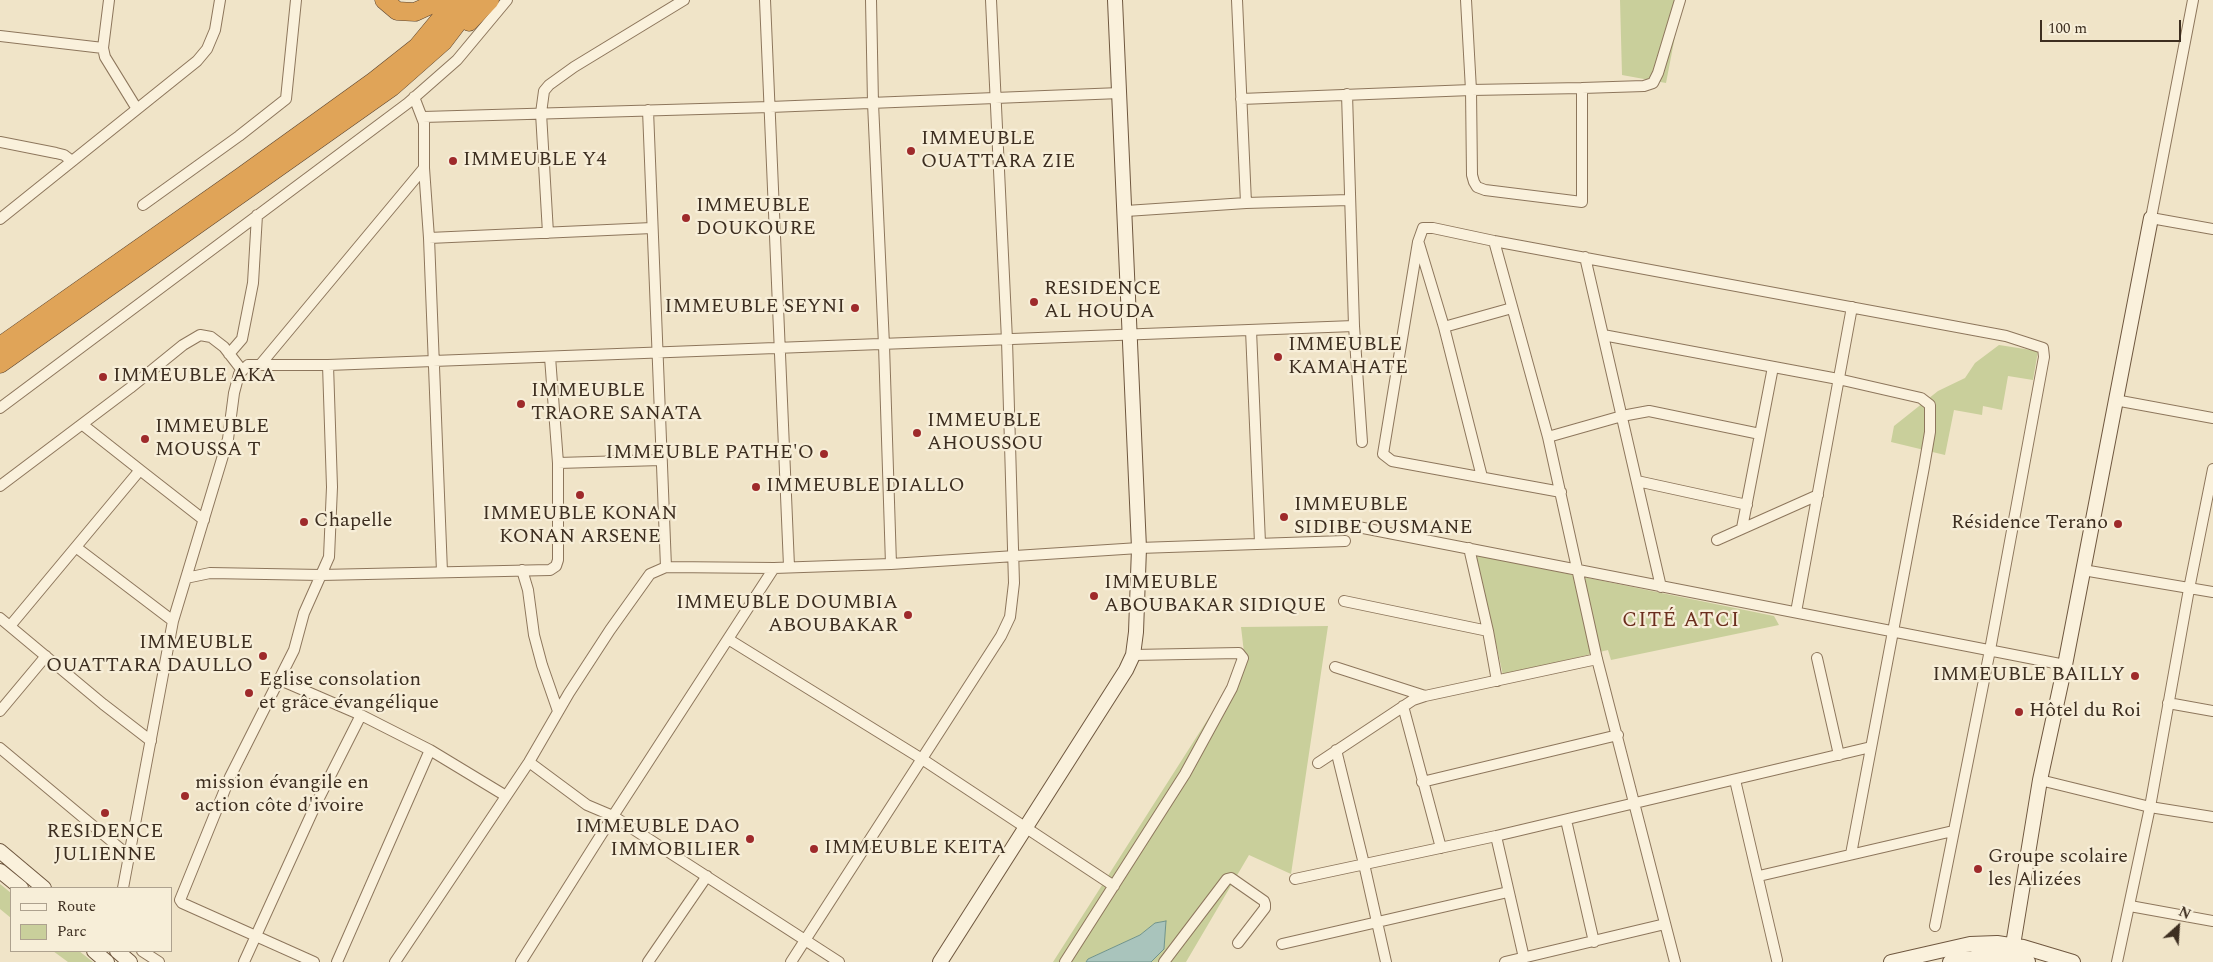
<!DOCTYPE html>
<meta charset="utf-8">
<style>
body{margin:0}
#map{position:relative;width:2213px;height:962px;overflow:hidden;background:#f0e4c8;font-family:Spectral,serif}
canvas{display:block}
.legend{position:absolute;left:10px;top:887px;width:162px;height:65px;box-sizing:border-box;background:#f7eed8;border:1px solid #ada18e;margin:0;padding:6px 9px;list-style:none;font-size:15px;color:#3d2e20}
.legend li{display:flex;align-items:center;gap:10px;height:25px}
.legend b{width:25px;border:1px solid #ada18e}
.north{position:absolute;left:2153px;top:902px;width:50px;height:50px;-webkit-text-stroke:4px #f7eed8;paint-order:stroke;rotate:26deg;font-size:14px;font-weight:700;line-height:20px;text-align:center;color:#3d2e20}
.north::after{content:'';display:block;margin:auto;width:18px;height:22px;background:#3d2e20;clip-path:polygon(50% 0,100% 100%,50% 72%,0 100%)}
.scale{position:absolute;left:2040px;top:20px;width:141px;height:22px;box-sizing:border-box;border:2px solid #3d2e20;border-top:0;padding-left:6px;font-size:15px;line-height:18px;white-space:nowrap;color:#3d2e20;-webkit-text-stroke:4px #f7eed8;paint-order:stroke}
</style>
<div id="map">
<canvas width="2213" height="962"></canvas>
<ul class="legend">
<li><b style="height:6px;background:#faf1dc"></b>Route</li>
<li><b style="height:14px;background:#c9cf9b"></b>Parc</li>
</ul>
<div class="north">N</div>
<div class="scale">100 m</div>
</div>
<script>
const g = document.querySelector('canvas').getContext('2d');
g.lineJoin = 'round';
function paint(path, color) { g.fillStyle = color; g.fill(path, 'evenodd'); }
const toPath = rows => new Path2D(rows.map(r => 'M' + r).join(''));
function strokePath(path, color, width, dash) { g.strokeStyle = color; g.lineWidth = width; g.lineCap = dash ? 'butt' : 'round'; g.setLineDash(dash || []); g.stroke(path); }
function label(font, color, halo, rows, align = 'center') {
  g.font = font + ' Spectral,serif'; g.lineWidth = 4.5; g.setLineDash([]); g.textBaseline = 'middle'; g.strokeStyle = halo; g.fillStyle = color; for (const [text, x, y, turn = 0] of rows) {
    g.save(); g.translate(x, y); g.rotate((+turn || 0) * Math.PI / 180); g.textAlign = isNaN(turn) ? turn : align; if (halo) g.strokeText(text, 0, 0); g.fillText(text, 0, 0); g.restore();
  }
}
paint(toPath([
 [1620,0,1682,0,1666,83,1622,75],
 [1999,345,2038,351,2033,380,2008,376,2002,410,1983,406,1982,415,1954,410,1945,455,1891,442,1894,426,1938,391,1965,378,1975,363],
 [1476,555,1774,616,1779,625,1611,660,1608,650,1503,675],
 [1328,626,1291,874,1249,855,1186,962,1151,962,1164,949,1166,921,1155,923,1140,935,1088,959,1086,962,1053,962,1245,661,1241,627],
 [0,884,11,893,11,918,0,909],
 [53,951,79,951,93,962,68,962]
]), '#c9cf9b');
const water = toPath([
 [1166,921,1164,949,1151,962,1086,962,1088,959,1140,935,1155,923,1166,921]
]);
paint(water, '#a9c4bc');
strokePath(water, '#6f938a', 1);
const street = toPath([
 [109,0,103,48,105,57,137,109],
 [765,0,789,566],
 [871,0,873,103,884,345,891,564],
 [1237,0,1246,203],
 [2193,0,2151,218,2213,229],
 [0,36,103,48],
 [1582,88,1644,86,1653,83,1658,73,1680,0],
 [1347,94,1354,326,1362,442],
 [414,97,424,123,424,168,429,238,442,572],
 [1241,99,1471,90,1582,88,1582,202,1485,190,1477,187,1474,182,1472,175,1471,90,1466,0],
 [423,117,770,107,1120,93],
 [0,142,56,153,64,155,72,161],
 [143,205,239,136,286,99,296,0],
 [1126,211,1246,203,1349,200],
 [0,219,197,61,207,49,215,30,220,0],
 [548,233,541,113,544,91,549,85,574,67,684,0],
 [429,238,652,228],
 [1494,241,1548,437,1597,659,1675,962],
 [1419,244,1444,327,1482,477],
 [1585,257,1661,587],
 [1444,327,1512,308],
 [1251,330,1260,543],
 [1603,335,1838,379,1921,398,1930,405,1930,432,1924,467,1851,854],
 [229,354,242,339,253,283,257,215],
 [260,365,424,168],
 [2115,400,2213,418],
 [0,408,408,103,457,60,507,0],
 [1548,437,1622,416,1649,411,1760,434],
 [558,463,661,460],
 [140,470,204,520],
 [1637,481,1747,505],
 [0,486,130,388,183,345,200,335,211,337,224,347,241,369],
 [1561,492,1392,461,1383,454,1418,242,1423,228,1433,228,1494,241,2006,336,2043,348,2044,357,1990,650,1935,926],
 [1358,527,2065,665],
 [1742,528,1773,367],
 [1717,540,1818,495],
 [77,548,173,621],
 [1469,548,1488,631,1497,681],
 [666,567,774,568,891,564,1139,548,1345,541],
 [522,570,528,590,534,635,542,665,558,711],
 [2083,570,2213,592],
 [186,578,210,573,321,575,550,570,556,566,558,560,558,463,550,357],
 [1344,601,1488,631],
 [1796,612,1852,307],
 [0,618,103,704,151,741],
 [10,626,140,470,83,425],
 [728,639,922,759,1114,886],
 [1817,658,1839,755],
 [1335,667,1425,696],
 [280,680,361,715,430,750,506,796],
 [2168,703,2213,711],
 [1403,706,1441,848],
 [0,711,46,656],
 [0,748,128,855],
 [1336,750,1364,864,1386,962],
 [529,762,587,805,613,816,839,962],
 [1318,763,1413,700,1425,696,1597,659],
 [1735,780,1777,960],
 [2040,780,2150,807,2213,817],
 [1422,782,1618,735],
 [1566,820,1594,942],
 [1496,836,1524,958],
 [1759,876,1953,831],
 [1295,879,1496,836,1871,747],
 [123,888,173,621,228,439,234,393,239,374,248,365,328,365,1354,326],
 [2130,906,2213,921],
 [1282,944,1508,892],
 [142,951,159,962],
 [244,962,316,804,361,715],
 [314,962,182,903,180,900,230,777,294,650,304,613,329,557,332,487,328,365],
 [337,962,430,750],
 [395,962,529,762,569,693,610,630,650,574,666,567,648,110],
 [521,962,613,816,774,568],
 [648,962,707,876],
 [791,962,1001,636,1010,617,1014,583,1007,340,991,0],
 [1065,962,1185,774,1232,688,1243,658,1239,653,1133,655],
 [1164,962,1227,879,1231,878,1264,901,1265,904,1265,908,1238,943],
 [1505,962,1665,924],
 [2117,962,2150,807,2189,589,2213,469]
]);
const secondary = toPath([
 [0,851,44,888],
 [0,871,21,888],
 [94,951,107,962],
 [117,951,130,962],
 [2014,958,2013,945,2040,780,2065,665,2151,218],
 [940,962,1126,670,1133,655,1136,632,1139,548,1115,0],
 [1891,962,1970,944,1997,943,2023,947,2073,962],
 [1950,962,1991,955,2028,962]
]);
const highway = toPath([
 [384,0,397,11,415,12,441,0],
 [469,22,490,0],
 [0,346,242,176,374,81,417,47,456,0],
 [0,364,392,87,443,42,475,0]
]);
strokePath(street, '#8d765c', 12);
strokePath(secondary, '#6f573f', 16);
strokePath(highway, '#5b4430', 19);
strokePath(street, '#faf1dc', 10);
strokePath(secondary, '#faf1dc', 14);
strokePath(highway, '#e0a458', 18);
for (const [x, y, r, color] of [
 [911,151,5,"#9e2a2b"],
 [453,161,5,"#9e2a2b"],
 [686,218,5,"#9e2a2b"],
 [1034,302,5,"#9e2a2b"],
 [855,308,5,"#9e2a2b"],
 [1278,357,5,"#9e2a2b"],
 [103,377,5,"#9e2a2b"],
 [521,404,5,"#9e2a2b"],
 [917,433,5,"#9e2a2b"],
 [145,439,5,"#9e2a2b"],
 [824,454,5,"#9e2a2b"],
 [756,487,5,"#9e2a2b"],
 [580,495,5,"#9e2a2b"],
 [1284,517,5,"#9e2a2b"],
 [304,522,5,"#9e2a2b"],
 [2118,524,5,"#9e2a2b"],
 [1094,596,5,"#9e2a2b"],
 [908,615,5,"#9e2a2b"],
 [263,656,5,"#9e2a2b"],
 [2135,676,5,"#9e2a2b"],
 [249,693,5,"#9e2a2b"],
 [2019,712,5,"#9e2a2b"],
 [185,796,5,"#9e2a2b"],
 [105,813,5,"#9e2a2b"],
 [750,839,5,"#9e2a2b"],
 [814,849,5,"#9e2a2b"],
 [1978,869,5,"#9e2a2b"]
]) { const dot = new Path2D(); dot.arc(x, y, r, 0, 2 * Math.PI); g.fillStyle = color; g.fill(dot); strokePath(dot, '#f7eed8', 2); }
label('20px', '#3d2e20', '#f7eed8', [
 ["IMMEUBLE",921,140],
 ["OUATTARA ZIE",921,163],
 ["IMMEUBLE Y4",463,161],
 ["IMMEUBLE",696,207],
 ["DOUKOURE",696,230],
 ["RESIDENCE",1044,290],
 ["AL HOUDA",1044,313],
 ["IMMEUBLE SEYNI",845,308,"right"],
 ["IMMEUBLE",1288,346],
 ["KAMAHATE",1288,369],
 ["IMMEUBLE AKA",113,377],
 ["IMMEUBLE",531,392],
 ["TRAORE SANATA",531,415],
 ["IMMEUBLE",927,422],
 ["AHOUSSOU",927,445],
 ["IMMEUBLE",155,428],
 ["MOUSSA T",155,451],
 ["IMMEUBLE PATHE'O",814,454,"right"],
 ["IMMEUBLE DIALLO",766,487],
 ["IMMEUBLE",1294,506],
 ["SIDIBE OUSMANE",1294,529],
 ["IMMEUBLE KONAN",580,515,"center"],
 ["KONAN ARSENE",580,538,"center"],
 ["Chapelle",314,522],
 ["Résidence Terano",2108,524,"right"],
 ["IMMEUBLE",1104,584],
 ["ABOUBAKAR SIDIQUE",1104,607],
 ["IMMEUBLE DOUMBIA",898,604,"right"],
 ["ABOUBAKAR",898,627,"right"],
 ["IMMEUBLE",253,644,"right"],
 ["OUATTARA DAULLO",253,667,"right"],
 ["IMMEUBLE BAILLY",2125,676,"right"],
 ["Eglise consolation",259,681],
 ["et grâce évangélique",259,704],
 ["Hôtel du Roi",2029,712],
 ["mission évangile en",195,784],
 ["action côte d'ivoire",195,807],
 ["IMMEUBLE DAO",740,828,"right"],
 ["IMMOBILIER",740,851,"right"],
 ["RESIDENCE",105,833,"center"],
 ["JULIENNE",105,856,"center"],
 ["IMMEUBLE KEITA",824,849],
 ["Groupe scolaire",1988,858],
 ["les Alizées",1988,881]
], 'left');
g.letterSpacing = '1px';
label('21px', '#6b2e1e', '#f7eed8', [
 ["CITÉ ATCI",1681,622]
]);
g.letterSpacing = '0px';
</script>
